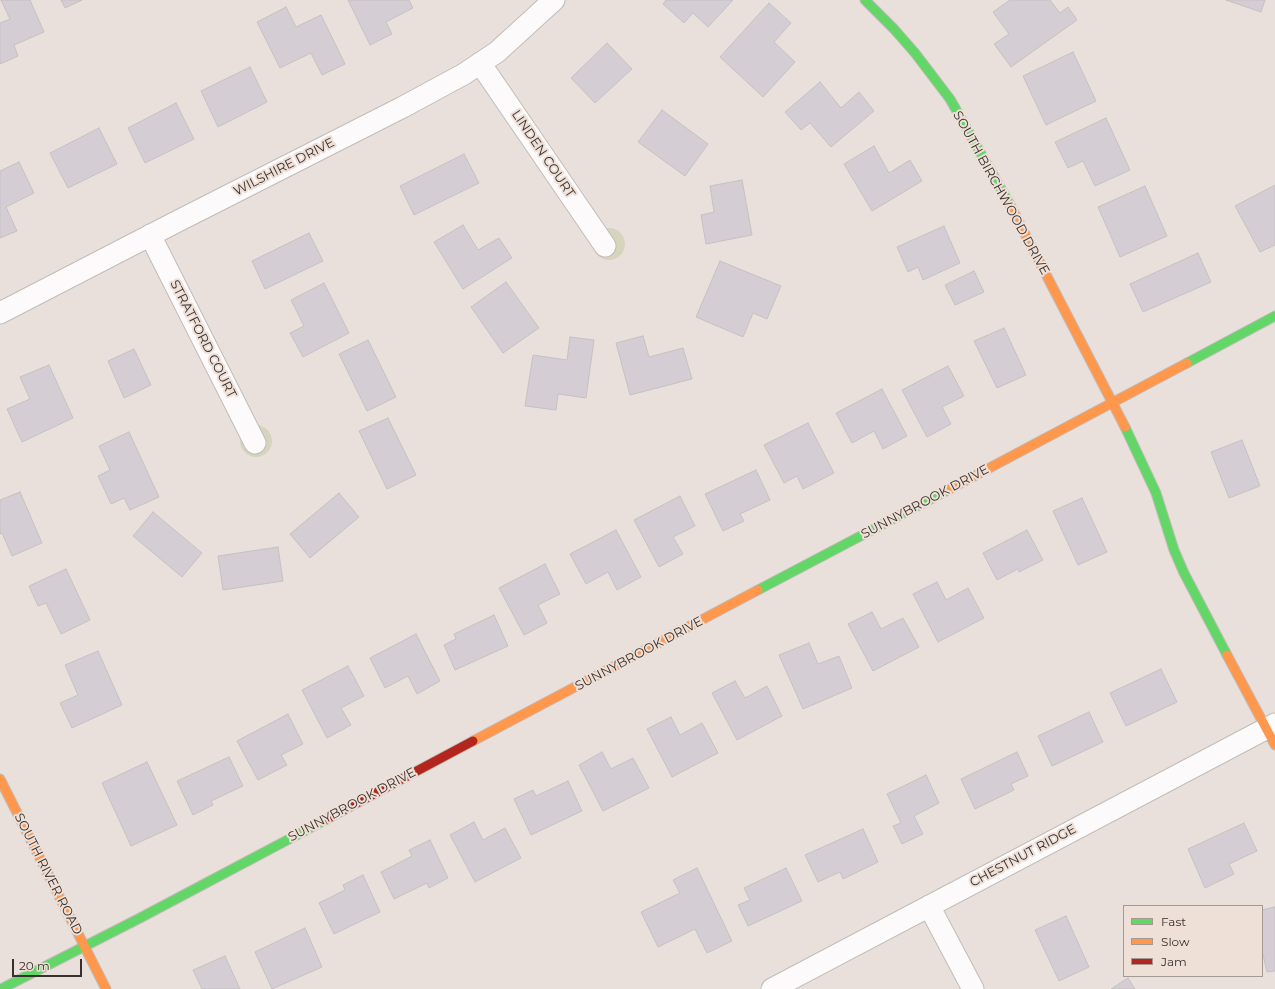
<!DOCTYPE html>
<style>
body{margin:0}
#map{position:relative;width:1275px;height:989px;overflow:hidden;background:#e9e0dc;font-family:Montserrat,sans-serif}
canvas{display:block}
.legend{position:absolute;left:1123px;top:905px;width:140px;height:72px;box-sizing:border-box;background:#eedfd7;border:1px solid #a59993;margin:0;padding:5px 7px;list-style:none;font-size:12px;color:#37312e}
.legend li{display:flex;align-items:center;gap:8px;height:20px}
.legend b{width:20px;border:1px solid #a59993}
.scale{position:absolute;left:12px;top:959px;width:70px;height:18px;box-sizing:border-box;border:2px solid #37312e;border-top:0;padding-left:5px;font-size:12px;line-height:14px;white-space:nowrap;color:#37312e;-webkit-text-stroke:3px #eedfd7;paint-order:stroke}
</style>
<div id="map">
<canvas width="1275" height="989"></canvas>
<ul class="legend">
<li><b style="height:5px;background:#63d668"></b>Fast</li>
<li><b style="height:5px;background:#ff974d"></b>Slow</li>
<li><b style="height:5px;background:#b3261e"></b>Jam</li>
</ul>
<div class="scale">20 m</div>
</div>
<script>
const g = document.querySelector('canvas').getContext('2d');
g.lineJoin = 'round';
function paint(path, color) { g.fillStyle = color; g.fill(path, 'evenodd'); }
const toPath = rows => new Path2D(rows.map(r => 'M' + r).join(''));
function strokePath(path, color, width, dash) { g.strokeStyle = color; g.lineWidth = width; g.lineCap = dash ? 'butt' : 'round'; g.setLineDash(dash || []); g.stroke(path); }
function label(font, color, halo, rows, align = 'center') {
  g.font = font + ' Montserrat,sans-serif'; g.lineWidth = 4; g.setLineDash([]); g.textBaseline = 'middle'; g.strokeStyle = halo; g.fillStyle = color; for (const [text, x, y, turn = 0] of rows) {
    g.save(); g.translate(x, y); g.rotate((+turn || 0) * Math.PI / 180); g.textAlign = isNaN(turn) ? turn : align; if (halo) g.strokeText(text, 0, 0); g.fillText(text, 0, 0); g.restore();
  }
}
paint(toPath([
 '593 244a16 16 0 1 1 32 0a16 16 0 1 1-32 0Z',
 '240 441a16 16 0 1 1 32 0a16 16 0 1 1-32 0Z'
]), '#d7d4bd');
const building = toPath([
 [1,0,30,0,44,32,14,45,18,56,0,64,0,23,10,19,1,0],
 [61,0,82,0,65,8,61,0],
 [348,0,409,0,413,8,386,22,392,34,370,45,348,0],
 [666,0,733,0,708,27,693,13,684,23,663,4,666,0],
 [1010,0,1050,0,1060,13,1068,7,1077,20,1011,67,994,44,1009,34,993,12,1010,0],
 [1226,0,1265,0,1261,12,1226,0],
 [769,3,791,23,774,42,795,62,763,97,720,57,769,3],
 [286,7,296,27,321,15,345,64,322,75,311,53,280,68,257,22,286,7],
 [607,43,632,69,595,103,571,78,607,43],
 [1073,52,1096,101,1046,125,1023,76,1073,52],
 [250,67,267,102,218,127,201,91,250,67],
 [820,82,841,108,859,92,874,111,831,147,810,123,801,130,785,112,820,82],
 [176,103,194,139,145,163,128,128,176,103],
 [662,110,708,144,685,176,638,142,662,110],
 [1106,118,1130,170,1095,186,1083,161,1068,168,1055,142,1106,118],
 [99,128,117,164,68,188,50,153,99,128],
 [874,146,889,173,910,160,922,181,872,211,844,164,874,146],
 [464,154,479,183,414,215,400,186,464,154],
 [19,162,34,193,6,207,17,231,0,238,0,171,19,162],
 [742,180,752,235,706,244,701,215,714,212,710,186,742,180],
 [1275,185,1275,245,1260,252,1235,206,1275,185],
 [1145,186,1167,236,1120,257,1098,207,1145,186],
 [463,225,478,250,499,238,512,258,463,289,434,242,463,225],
 [944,226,960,263,923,280,918,267,908,272,897,247,944,226],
 [309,233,323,261,265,289,252,261,309,233],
 [1198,253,1211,282,1143,312,1130,284,1198,253],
 [720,261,781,286,767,319,753,313,743,337,696,317,720,261],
 [974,271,984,292,955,305,945,285,974,271],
 [506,282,539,328,503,353,471,307,506,282],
 [324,283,349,333,303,357,290,333,304,326,291,300,324,283],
 [1004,328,1026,375,997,388,974,341,1004,328],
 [643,336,649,357,683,348,692,379,630,395,616,343,643,336],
 [570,337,594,340,586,398,558,394,556,410,525,406,533,355,567,360,570,337],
 [368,340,396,397,367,411,339,354,368,340],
 [134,349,151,385,124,398,108,361,134,349],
 [49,365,73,418,22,442,7,409,30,399,20,377,49,365],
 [948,366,964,396,942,407,951,424,927,437,902,390,948,366],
 [882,389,907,436,883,449,874,431,852,443,836,413,882,389],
 [388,418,416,475,387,489,359,431,388,418],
 [808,423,834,473,803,489,797,476,784,483,764,445,808,423],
 [129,432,159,497,130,510,124,498,111,504,98,476,110,470,99,446,129,432],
 [1242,440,1260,486,1229,498,1211,452,1242,440],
 [756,470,770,500,740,514,744,521,723,531,705,494,756,470],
 [20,492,42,543,12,556,2,533,0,534,0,500,20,492],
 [339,493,359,517,310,558,290,534,339,493],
 [680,496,695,526,673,537,683,554,659,567,634,520,680,496],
 [1082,498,1107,552,1078,565,1053,511,1082,498],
 [153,512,202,553,182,577,133,536,153,512],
 [616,530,641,577,617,590,608,572,586,584,570,554,616,530],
 [1027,530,1043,560,1019,572,1018,569,997,580,983,553,1027,530],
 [278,547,283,581,223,590,218,556,278,547],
 [545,564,560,594,538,605,547,623,524,635,499,588,545,564],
 [66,569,90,620,61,634,46,603,38,606,29,586,66,569],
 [937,582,946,600,968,588,984,618,938,642,913,594,937,582],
 [872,612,881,629,903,618,919,647,873,671,848,624,872,612],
 [494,615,508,646,455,670,444,645,456,639,454,634,494,615],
 [416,634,440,681,417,694,408,676,385,688,370,658,416,634],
 [809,643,818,664,839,656,852,688,803,709,779,655,809,643],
 [98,651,122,705,72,728,60,703,78,695,65,665,98,651],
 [348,666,364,696,341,708,351,725,327,738,302,690,348,666],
 [1161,669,1177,702,1126,726,1110,693,1161,669],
 [735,681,745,698,767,686,782,716,737,740,712,693,735,681],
 [1089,712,1103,742,1052,766,1038,736,1089,712],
 [288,714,303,744,281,755,287,765,258,780,237,741,288,714],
 [671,717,680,735,702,723,718,753,672,777,647,729,671,717],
 [602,752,611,769,633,758,649,788,603,811,579,765,602,752],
 [1017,752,1028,776,1011,784,1014,790,975,809,961,779,1017,752],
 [229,757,243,786,211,801,213,805,193,815,177,781,229,757],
 [147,762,177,825,131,846,102,783,147,762],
 [926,775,939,803,914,816,923,834,902,844,893,826,901,823,887,794,926,775],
 [568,781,582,811,531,835,514,799,533,790,536,796,568,781],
 [474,822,483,840,505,828,521,858,475,882,450,835,474,822],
 [1244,823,1257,851,1229,864,1234,874,1205,888,1188,849,1244,823],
 [863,829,878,862,843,879,840,872,818,882,805,855,863,829],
 [430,840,448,878,429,888,427,883,394,899,381,872,412,856,409,850,430,840],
 [697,868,732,941,707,953,695,929,658,947,641,912,680,893,673,880,697,868],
 [786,868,802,901,748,926,738,905,750,900,744,888,786,868],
 [363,875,380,912,334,934,319,903,345,890,343,885,363,875],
 [1275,907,1275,971,1267,972,1262,951,1262,910,1275,907],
 [1066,916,1089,967,1059,981,1035,930,1066,916],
 [305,928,322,967,272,989,255,952,305,928],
 [225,956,240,989,202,989,193,970,225,956],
 [1128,978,1135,989,1111,989,1128,978]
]);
paint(building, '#d4cdd4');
strokePath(building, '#c5c1c1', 1);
const street = toPath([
 [480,63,605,246],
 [150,235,255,443],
 [0,313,180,220,403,107,464,74,497,52,554,0],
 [929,906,973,989],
 [772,989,1275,724]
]);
const fast = toPath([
 [865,0,894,29,915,53,950,99,1010,205],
 [1187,363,1275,316],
 [1125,427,1156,493,1174,550,1184,573,1227,655],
 [758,590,948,490],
 [1,989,140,918,327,819]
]);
const slow = toPath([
 [1010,205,1125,427],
 [948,490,1187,363],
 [1227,655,1275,745],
 [473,741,758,590],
 [0,779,106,989]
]);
const jam = toPath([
 [327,819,473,741]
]);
strokePath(street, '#c2bcb8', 23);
strokePath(fast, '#c2bcb8', 11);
strokePath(slow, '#c2bcb8', 11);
strokePath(jam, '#c2bcb8', 11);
strokePath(street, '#fcfafa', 21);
strokePath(fast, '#63d668', 9);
strokePath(slow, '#ff974d', 9);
strokePath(jam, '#b3261e', 9);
label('13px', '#37312e', '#eedfd7', [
 ["LINDEN COURT",543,154,56],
 ["WILSHIRE DRIVE",284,167,-27],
 ["SOUTH BIRCHWOOD DRIVE",1001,193,61],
 ["STRATFORD COURT",203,339,63],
 ["SUNNYBROOK DRIVE",925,502,-28],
 ["SUNNYBROOK DRIVE",639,654,-28],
 ["SUNNYBROOK DRIVE",352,805,-28],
 ["CHESTNUT RIDGE",1023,856,-28],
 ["SOUTH RIVER ROAD",48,874,63]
]);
</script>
